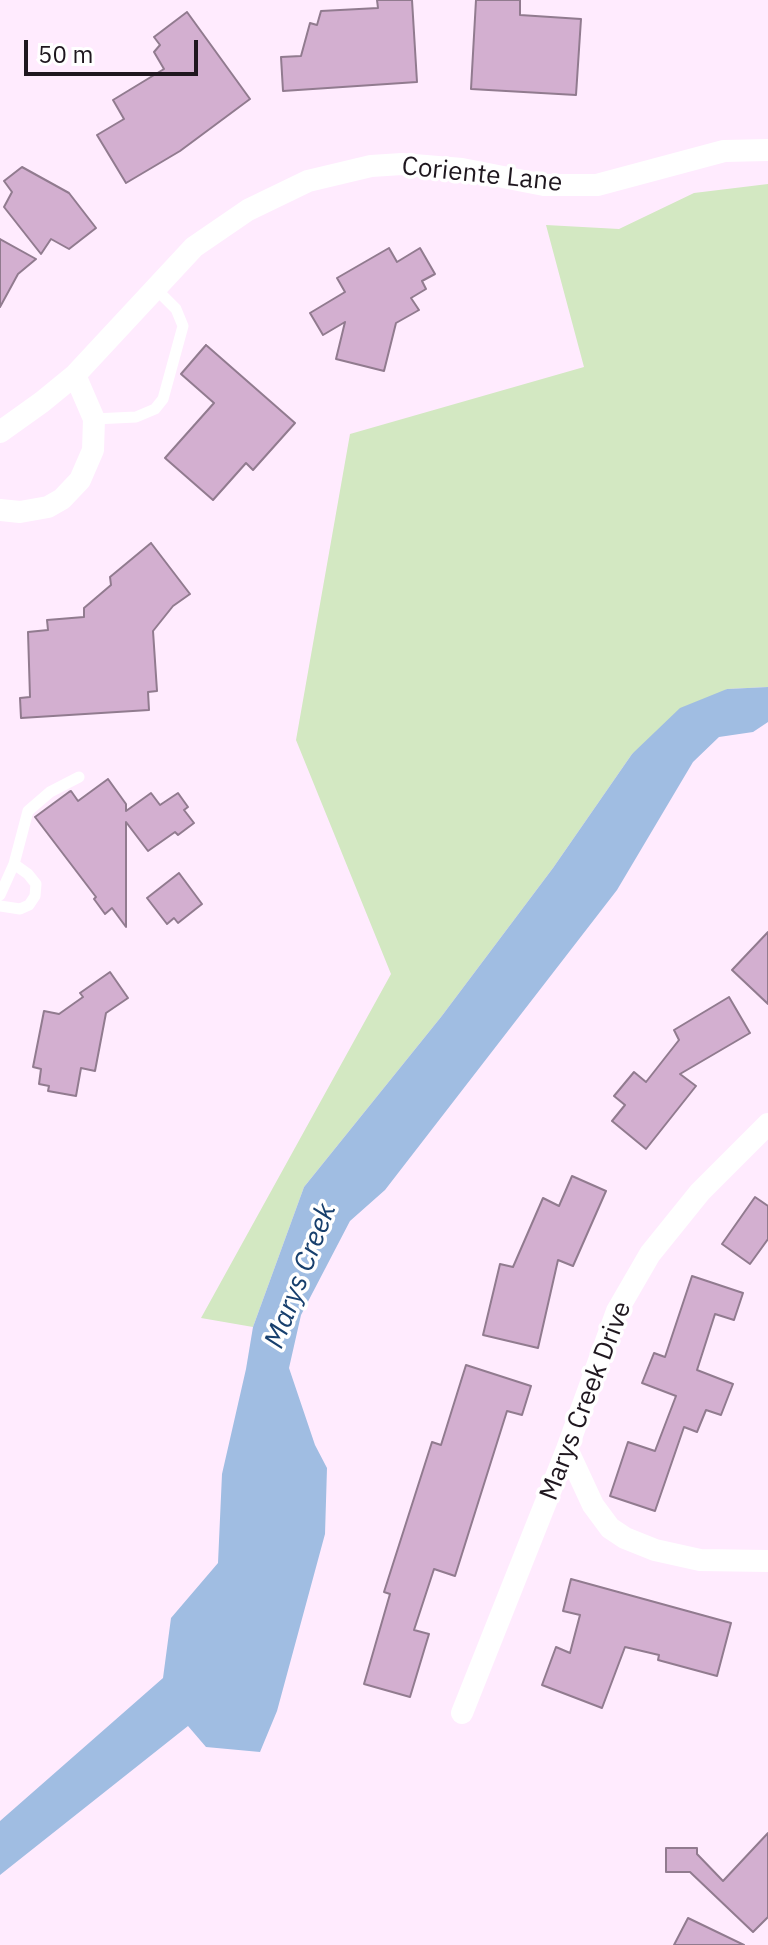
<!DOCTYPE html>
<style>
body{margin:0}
#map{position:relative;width:768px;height:1945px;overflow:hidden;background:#ffebfe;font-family:"IBM Plex Sans",sans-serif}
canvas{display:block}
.scale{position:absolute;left:24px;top:40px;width:174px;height:36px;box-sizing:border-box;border:4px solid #1f171f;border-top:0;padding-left:10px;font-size:24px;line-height:28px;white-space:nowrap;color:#1f171f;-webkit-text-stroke:6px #fff;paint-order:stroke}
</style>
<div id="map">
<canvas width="768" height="1945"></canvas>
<div class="scale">50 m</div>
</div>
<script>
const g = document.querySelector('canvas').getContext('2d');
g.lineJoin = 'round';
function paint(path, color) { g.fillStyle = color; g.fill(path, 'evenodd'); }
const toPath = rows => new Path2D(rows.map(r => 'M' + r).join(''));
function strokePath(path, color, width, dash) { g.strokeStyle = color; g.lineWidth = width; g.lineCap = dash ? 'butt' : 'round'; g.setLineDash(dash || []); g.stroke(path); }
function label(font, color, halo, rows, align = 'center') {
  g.font = font + ' "IBM Plex Sans",sans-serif'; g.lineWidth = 7; g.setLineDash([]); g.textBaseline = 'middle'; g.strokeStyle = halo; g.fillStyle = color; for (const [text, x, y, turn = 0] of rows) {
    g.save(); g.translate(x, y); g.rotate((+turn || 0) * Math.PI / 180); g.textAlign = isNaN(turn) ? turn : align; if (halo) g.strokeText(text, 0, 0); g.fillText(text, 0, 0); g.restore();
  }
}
paint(toPath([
 [768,184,768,687,727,689,632,754,553,868,441,1017,304,1187,253,1327,201,1318,391,974,296,740,350,434,584,367,546,225,619,229,694,193]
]), '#d3e8c2');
paint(toPath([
 [768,687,768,722,753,732,719,737,693,762,617,890,385,1190,350,1221,301,1315,289,1368,315,1445,327,1468,325,1534,277,1711,260,1752,206,1747,188,1726,0,1875,0,1821,163,1678,171,1618,218,1563,222,1474,246,1369,253,1327,304,1187,441,1017,553,868,632,754,680,708,727,689]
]), '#a0bde2');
const building = toPath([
 [377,0,412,0,417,82,283,91,281,57,301,56,310,23,317,25,321,11,378,8,377,0],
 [476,0,520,0,520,15,581,19,576,95,471,89,476,0],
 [187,12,250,99,180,151,126,183,97,135,124,119,113,100,164,69,154,52,160,45,154,37,187,12],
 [22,167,69,193,96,228,69,249,51,239,41,254,4,207,12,192,4,181,22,167],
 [0,239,36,259,18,274,0,307,0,239],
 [389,248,397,262,420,248,435,274,422,281,426,289,411,298,419,310,396,323,384,371,336,359,345,322,323,335,310,313,345,292,337,278,389,248],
 [206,345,295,423,253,470,246,463,213,500,165,458,214,403,181,374,206,345],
 [151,543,190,594,173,606,153,631,157,691,148,692,149,710,21,718,20,698,30,697,28,632,48,630,47,620,84,617,84,608,111,585,110,577,151,543],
 [108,779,126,804,126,811,151,793,160,805,178,793,188,807,184,810,194,823,178,835,175,832,148,851,126,822,126,927,112,908,105,914,94,899,96,897,35,817,69,792,71,791,78,801,108,779],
 [179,873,202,904,178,923,174,918,167,924,147,898,179,873],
 [768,932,768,1004,732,970,768,932],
 [110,972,128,998,106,1013,95,1071,81,1068,76,1096,48,1091,49,1086,39,1084,41,1069,33,1067,44,1011,59,1014,83,997,80,993,110,972],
 [729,997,750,1033,680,1074,696,1086,646,1149,612,1121,625,1105,614,1096,634,1072,646,1082,679,1040,674,1030,729,997],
 [572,1176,606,1191,573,1266,558,1260,538,1348,483,1335,500,1264,513,1267,543,1198,559,1206,572,1176],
 [755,1197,768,1206,768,1239,750,1264,722,1244,755,1197],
 [692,1276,743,1293,734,1320,715,1314,697,1370,733,1384,721,1415,706,1410,697,1432,684,1427,655,1511,610,1496,628,1442,655,1451,676,1396,642,1383,654,1353,665,1357,692,1276],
 [466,1365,531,1386,522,1415,507,1411,455,1576,434,1569,414,1630,429,1634,410,1697,364,1684,390,1594,384,1592,432,1442,441,1445,466,1365],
 [571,1579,731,1623,717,1676,658,1660,659,1655,625,1647,602,1708,542,1685,556,1647,570,1653,580,1615,563,1611,571,1579],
 [768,1833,768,1917,753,1932,690,1872,666,1872,666,1848,697,1848,697,1854,723,1881,768,1833],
 [688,1918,744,1945,674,1945,688,1918]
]);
paint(building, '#d3afd0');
strokePath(building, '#917b8f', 2);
strokePath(toPath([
 [94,419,136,417,155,409,163,399,183,326,176,309,155,288],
 [0,895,14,864,28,811,50,792,79,777],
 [0,906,20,909,29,905,35,896,36,884,28,874,14,864]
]), '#fff', 11);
strokePath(toPath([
 [0,432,42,402,75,375,194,247,248,210,308,181,371,166,402,164,462,169,544,185,597,185,724,151,768,150],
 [0,510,20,512,48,507,62,499,80,480,93,450,94,419,75,375],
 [567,1449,593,1505,610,1528,625,1538,655,1550,700,1560,768,1561],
 [462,1713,567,1449,617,1311,650,1254,700,1192,768,1124]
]), '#fff', 22);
label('26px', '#1f171f', '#fff', [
 ["Coriente Lane",482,175,6],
 ["Marys Creek Drive",586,1401,-69]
]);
label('italic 28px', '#173f6d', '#fff', [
 ["Marys Creek",301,1276,-69]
]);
</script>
